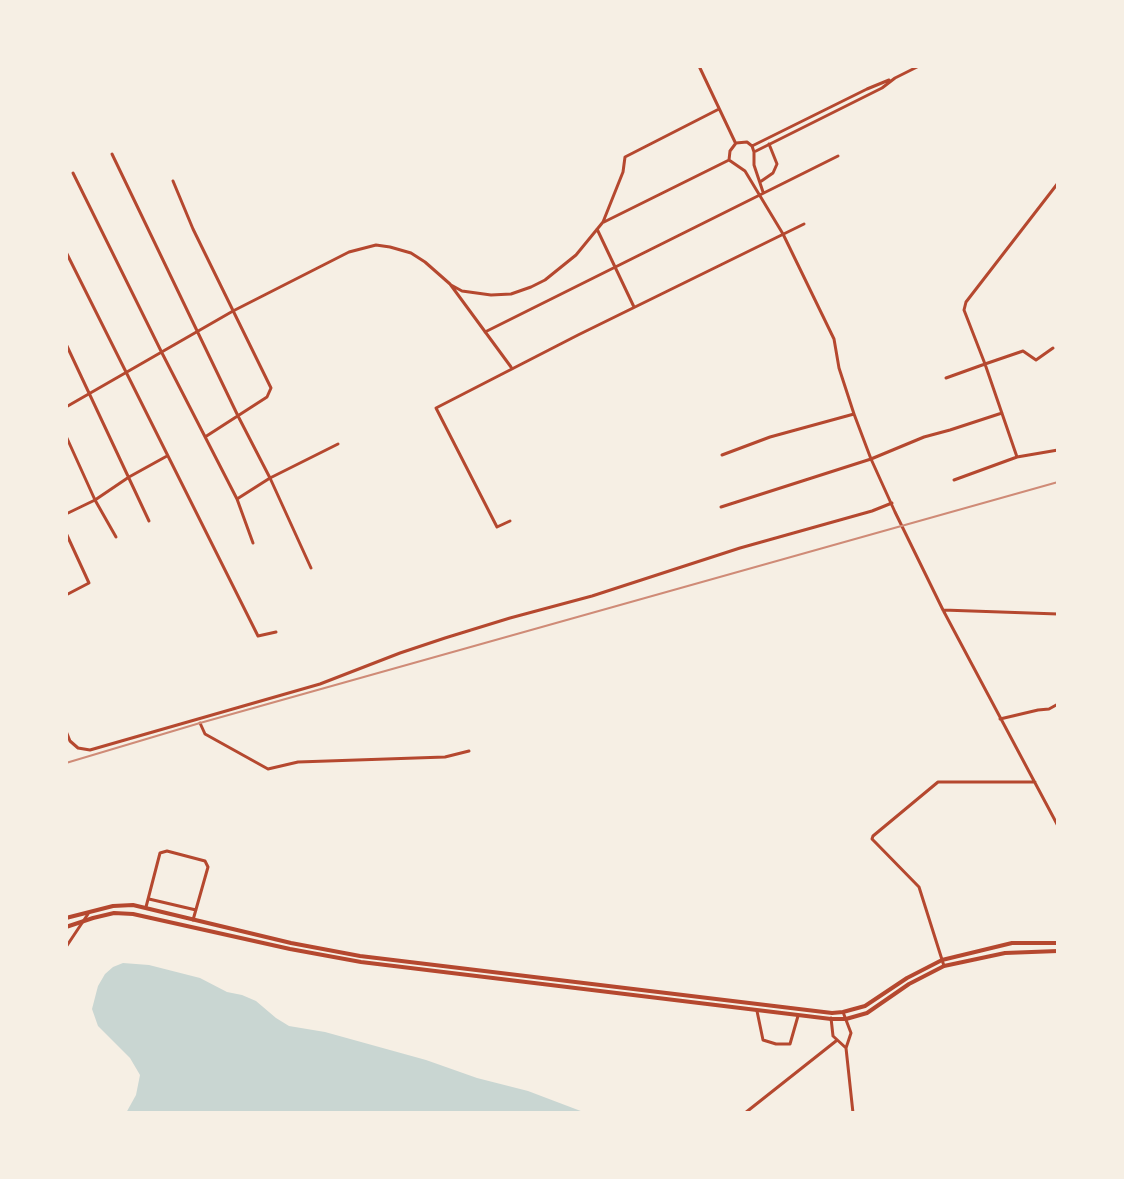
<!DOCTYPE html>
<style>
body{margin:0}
#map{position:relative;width:1124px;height:1179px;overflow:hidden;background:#f6efe4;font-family:Lato,sans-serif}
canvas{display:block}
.frame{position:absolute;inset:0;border:68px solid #f6efe4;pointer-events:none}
</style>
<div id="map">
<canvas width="1124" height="1179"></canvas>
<div class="frame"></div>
</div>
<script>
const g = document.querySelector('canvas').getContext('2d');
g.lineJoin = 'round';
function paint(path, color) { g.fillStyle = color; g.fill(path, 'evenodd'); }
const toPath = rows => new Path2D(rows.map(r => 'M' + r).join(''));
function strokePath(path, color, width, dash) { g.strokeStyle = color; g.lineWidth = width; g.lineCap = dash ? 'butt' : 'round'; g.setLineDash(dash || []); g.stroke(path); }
paint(toPath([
 [123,963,149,965,200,978,227,992,242,995,256,1001,276,1018,289,1026,325,1032,426,1060,477,1078,528,1091,586,1113,126,1113,136,1095,140,1075,130,1058,98,1026,92,1009,98,986,105,974,113,967]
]), '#c9d6d2');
strokePath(toPath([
 [699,66,735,142],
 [752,146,867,89,889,80],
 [756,151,882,88,895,78,919,66],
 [112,154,238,416,270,478,311,568],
 [73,173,162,353,237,499,253,543],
 [173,181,193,229,271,388,267,397,205,437],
 [760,182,773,173,777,164,769,144],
 [763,192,754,165,754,152,752,146,747,142,736,143,730,151,729,160,745,171,783,234,834,339,839,368,854,414,871,459,895,512,943,610,1058,826],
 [604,222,729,160],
 [597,229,634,307],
 [66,252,258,636,276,632],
 [451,285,462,291,491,295,511,294,531,287,545,280,576,255,603,222,623,172,625,157,719,109],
 [485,332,838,156],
 [66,344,149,521],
 [946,378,985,364,964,310,966,302,1058,183],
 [66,407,233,311,349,252,376,245,390,247,411,253,425,262,450,284,511,367],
 [66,436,95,500,116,537],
 [722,455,770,437,854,414],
 [1017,457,985,364,1023,351,1036,360,1053,348],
 [954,480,1017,457,1058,450],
 [237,499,270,478,338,444],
 [721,507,871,459,924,437,950,430,1002,413],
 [66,514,95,500,129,477,167,456],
 [510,521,497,527,436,408,578,335,804,224],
 [66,533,89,583,66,595],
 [943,610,1058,614],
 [1000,719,1038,710,1049,709,1058,704],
 [200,723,205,734,268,769,298,762,445,757,469,751],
 [66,731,70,741,78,748,90,750,320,684,400,653,445,638,510,618,592,596,740,548,872,511,892,503],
 [149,899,196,910],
 [146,907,160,853,167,851,205,861,208,867,193,920],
 [66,947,88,914],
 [944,966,919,887,875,842,872,839,873,836,938,782,1035,782],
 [757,1011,763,1040,776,1044,790,1044,798,1016],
 [843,1012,851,1033,846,1048,853,1113],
 [831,1018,833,1036,846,1048],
 [745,1113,836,1041]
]), '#b5482f', 3);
strokePath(toPath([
 [66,918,113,906,133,905,291,943,360,956,832,1013,843,1012,865,1006,907,978,942,960,1012,943,1058,943],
 [66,927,93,918,114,913,133,914,290,949,361,962,831,1019,846,1019,867,1013,909,984,944,966,1005,953,1058,951]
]), '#b5482f', 4);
strokePath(toPath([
 [66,763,200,723,1058,482]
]), '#cf8b77', 2);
</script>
